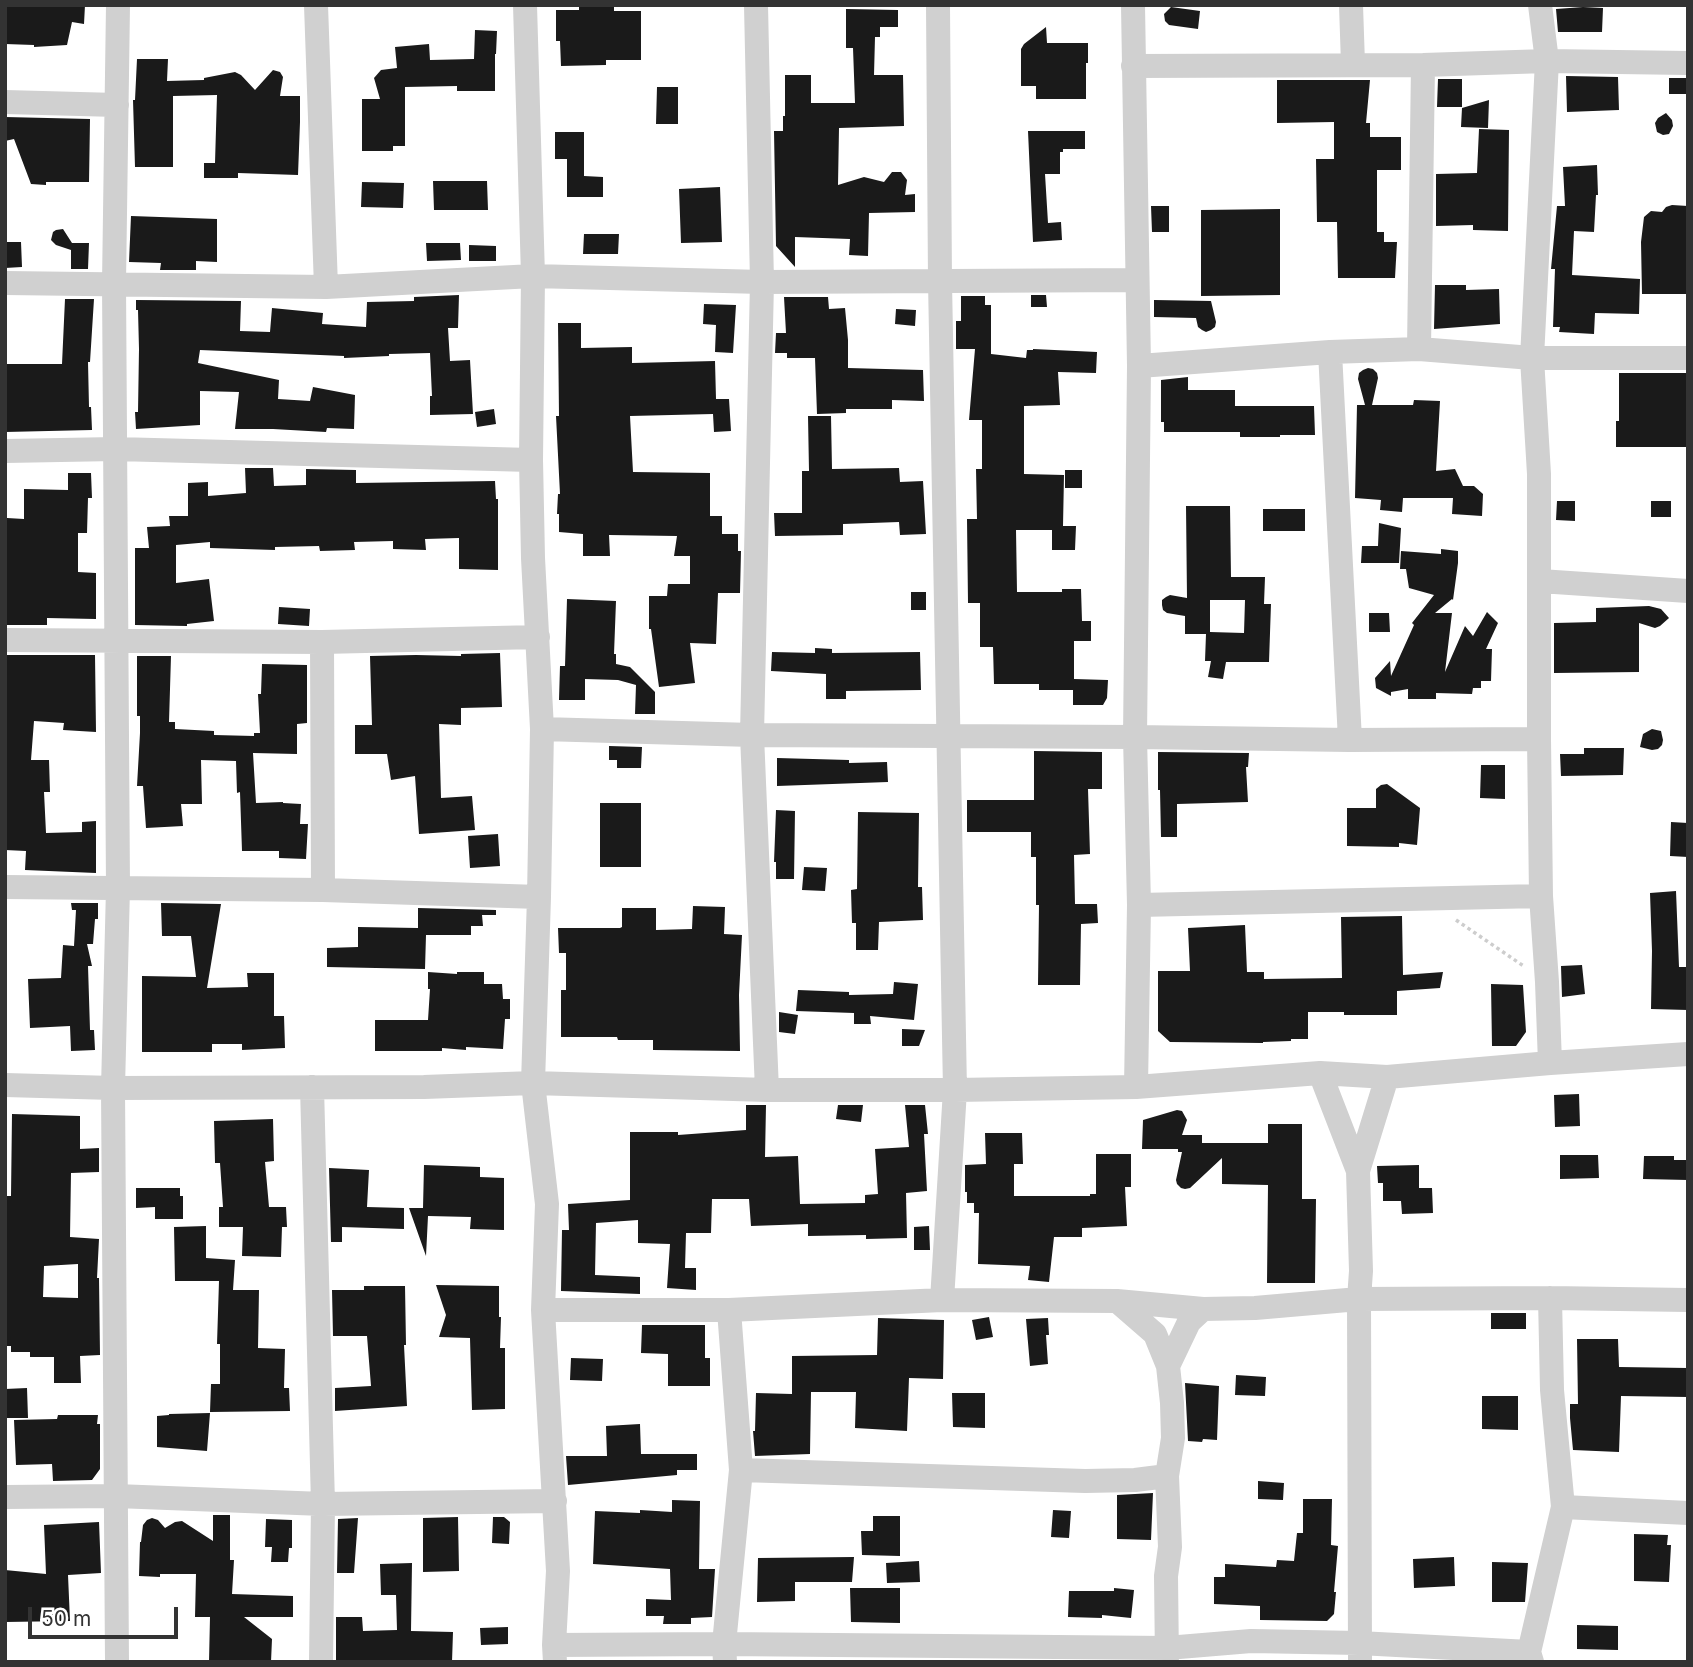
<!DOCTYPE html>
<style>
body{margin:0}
#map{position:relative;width:1693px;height:1667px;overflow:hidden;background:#fff;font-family:Inter,sans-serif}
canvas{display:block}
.frame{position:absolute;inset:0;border:7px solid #333;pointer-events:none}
.scale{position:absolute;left:28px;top:1607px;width:150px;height:32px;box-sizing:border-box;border:4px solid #333;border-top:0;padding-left:9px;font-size:21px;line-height:24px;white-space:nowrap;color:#333;-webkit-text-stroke:5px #fff;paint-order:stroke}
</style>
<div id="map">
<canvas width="1693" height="1667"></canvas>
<div class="frame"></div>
<div class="scale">50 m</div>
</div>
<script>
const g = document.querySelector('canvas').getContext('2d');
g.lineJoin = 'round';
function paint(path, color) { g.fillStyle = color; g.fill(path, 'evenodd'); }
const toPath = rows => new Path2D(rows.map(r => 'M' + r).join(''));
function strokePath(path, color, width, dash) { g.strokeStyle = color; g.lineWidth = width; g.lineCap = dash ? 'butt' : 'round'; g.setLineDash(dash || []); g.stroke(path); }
paint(toPath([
 [5,5,85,5,84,24,72,22,67,45,34,47,34,45,5,44],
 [579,5,614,5,614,11,641,11,641,60,606,60,606,65,561,66,560,41,556,41,556,10,579,10],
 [1171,7,1200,11,1198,29,1169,25,1165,21,1164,14],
 [1583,7,1603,8,1602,32,1558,32,1556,9],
 [846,9,898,10,898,27,880,27,880,37,875,37,874,75,903,75,904,126,839,128,838,185,864,177,884,182,892,172,901,172,907,180,905,195,915,194,915,212,869,213,868,256,849,255,850,239,795,237,795,267,776,246,774,131,783,131,783,116,785,116,785,75,811,75,811,103,855,103,853,48,846,48],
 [1046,27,1047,43,1088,43,1088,63,1086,63,1086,99,1036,99,1036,86,1021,86,1021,49,1024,44],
 [475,30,497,31,496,54,495,54,495,91,457,91,457,86,405,87,405,146,393,146,393,151,362,151,362,99,380,99,374,78,381,70,397,68,395,47,429,44,430,60,474,59],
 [137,59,168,59,167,81,204,80,204,78,235,72,241,75,255,90,273,70,280,72,283,77,280,96,300,96,300,122,298,175,238,173,238,178,204,178,204,163,215,163,217,95,173,96,173,167,135,167,133,100,135,100],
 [1566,76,1618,77,1619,110,1567,112],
 [1669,78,1688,78,1688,94,1669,94],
 [1438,79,1462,79,1462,107,1437,107],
 [1277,80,1370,80,1366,123,1370,123,1370,137,1401,137,1401,170,1377,170,1377,232,1384,232,1384,242,1397,242,1395,278,1338,278,1337,222,1317,222,1316,159,1334,159,1334,122,1277,123],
 [657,87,678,87,678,124,656,124],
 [1489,100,1488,128,1461,127,1462,108],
 [1666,113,1672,120,1673,126,1669,134,1663,135,1657,132,1655,123,1658,118],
 [5,117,90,119,89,182,46,182,46,185,31,184,14,139,5,141],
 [1479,129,1509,130,1508,231,1473,230,1473,225,1436,226,1436,174,1477,173],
 [1028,131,1085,131,1085,149,1063,149,1063,152,1060,152,1060,174,1045,174,1048,223,1061,222,1062,240,1033,242],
 [555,132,584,132,584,176,603,177,603,197,567,197,567,159,555,159],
 [1597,165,1598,195,1596,195,1594,232,1574,231,1572,275,1640,279,1639,314,1595,313,1594,334,1559,332,1560,327,1553,327,1555,269,1551,269,1557,206,1565,206,1563,167],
 [433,181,487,181,488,210,434,210],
 [362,182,404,183,403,208,361,207],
 [720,187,722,242,681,243,679,189],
 [1672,205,1688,206,1688,294,1642,294,1641,242,1644,217,1651,211,1662,212,1666,207],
 [1151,206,1169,206,1169,232,1152,232],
 [1280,209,1280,295,1201,296,1201,210],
 [131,216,217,219,217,262,196,261,196,270,160,270,161,263,129,262],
 [63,229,72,243,89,243,88,269,71,269,71,250,56,245,51,240,53,232,56,230],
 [584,234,619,234,618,254,583,254],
 [5,242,21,242,22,267,5,268],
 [426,243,460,243,461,260,427,261],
 [469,245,496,246,496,261,469,261],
 [1435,285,1466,285,1466,290,1499,289,1500,324,1434,329],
 [459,295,458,328,448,328,450,361,470,360,473,414,430,415,430,396,432,396,430,353,389,354,389,356,344,358,344,356,200,350,198,363,279,380,278,399,310,401,313,387,355,395,354,429,327,428,326,432,273,429,235,429,239,392,200,391,200,425,136,429,135,412,138,412,139,349,138,310,136,310,136,300,241,301,240,331,270,332,272,308,323,313,322,324,366,327,367,302,414,301,414,297],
 [1031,295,1046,295,1047,307,1031,307],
 [961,296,985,296,985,305,991,305,991,354,1026,358,1027,350,1033,350,1033,349,1097,352,1096,373,1058,372,1060,405,1024,406,1024,474,1064,475,1063,526,1076,526,1075,550,1052,550,1052,530,1016,530,1017,592,1062,592,1062,589,1081,589,1082,621,1091,621,1091,641,1074,641,1074,679,1108,680,1107,698,1103,705,1073,705,1073,690,1039,690,1039,684,994,684,993,647,980,647,980,603,968,603,967,519,977,519,976,469,982,469,982,420,969,420,975,349,956,349,956,321,961,321],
 [784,297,828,297,829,309,845,308,848,340,848,368,923,370,924,401,892,400,892,409,846,409,846,413,817,414,815,358,787,358,787,353,775,353,776,333,786,333],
 [65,299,94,299,90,362,88,362,89,407,91,407,92,430,5,432,5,364,62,364],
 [1154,300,1211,301,1216,322,1215,327,1211,330,1206,332,1202,330,1198,327,1196,318,1154,317],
 [704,304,736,305,733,353,715,352,716,325,703,324],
 [896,309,916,310,915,326,895,324],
 [558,323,581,323,581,348,632,347,632,363,715,361,716,399,729,399,731,431,714,432,713,414,630,416,633,472,710,473,710,516,722,516,722,534,738,534,738,551,741,551,740,593,718,593,716,644,690,643,695,683,659,687,651,629,649,629,649,596,667,596,668,584,690,584,690,556,674,556,677,536,609,535,610,556,583,556,583,534,559,532,559,514,557,514,558,494,560,494,556,416,559,416],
 [1368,368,1373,369,1377,373,1378,378,1372,405,1413,405,1414,400,1440,401,1436,471,1455,469,1463,486,1474,486,1483,494,1482,516,1452,514,1453,498,1403,498,1402,512,1380,510,1381,500,1355,498,1357,405,1365,405,1358,379,1359,373,1363,370],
 [1619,373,1688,373,1688,447,1616,447,1616,421,1619,421],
 [1188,377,1188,390,1235,390,1235,406,1314,406,1315,435,1280,435,1280,437,1240,437,1240,432,1164,432,1164,422,1161,422,1161,380],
 [494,409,496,424,477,427,475,412],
 [808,416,831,416,832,469,899,468,900,482,923,481,926,534,900,535,899,522,843,524,843,535,775,536,774,513,802,513,802,471,809,471],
 [245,468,273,468,274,486,306,485,306,469,356,470,356,483,495,481,496,499,498,499,498,570,459,569,459,538,425,539,426,550,393,549,393,541,354,542,355,550,320,551,319,546,275,547,275,550,210,548,210,542,176,545,176,583,209,579,214,621,187,624,187,626,135,625,135,548,149,548,147,527,170,526,169,516,188,516,188,483,208,482,208,496,246,493],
 [1065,470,1082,470,1082,488,1065,488],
 [68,473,91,473,92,498,88,498,87,533,78,533,78,572,96,573,96,619,47,618,47,625,5,625,7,518,24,519,24,489,68,490],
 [1557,501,1575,501,1575,521,1556,520],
 [1651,501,1671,501,1671,517,1651,517],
 [1186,506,1230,506,1231,577,1265,577,1264,604,1271,604,1269,662,1226,662,1223,679,1208,677,1211,661,1205,661,1206,634,1185,634,1185,616,1167,613,1163,610,1162,605,1162,600,1166,597,1170,595,1187,598],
 [1210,600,1245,600,1244,633,1210,632],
 [1263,509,1305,509,1305,531,1263,531],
 [1379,523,1401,528,1399,563,1361,563,1362,546,1378,546],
 [1441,549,1458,551,1458,563,1453,600,1452,599,1435,613,1452,613,1445,672,1465,626,1473,636,1487,612,1498,623,1486,649,1492,649,1491,681,1481,681,1481,688,1473,688,1472,694,1436,693,1436,699,1408,699,1408,689,1391,692,1391,696,1376,688,1375,678,1390,661,1391,676,1414,625,1412,623,1434,595,1409,588,1406,569,1400,569,1401,551,1441,554],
 [911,592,926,592,926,610,911,610],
 [567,599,616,601,614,654,616,654,616,664,630,667,655,692,655,714,635,714,636,685,618,680,585,679,585,700,559,700,560,666,565,666],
 [1649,606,1661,609,1669,618,1660,626,1655,628,1639,623,1639,672,1554,673,1554,623,1596,622,1596,608],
 [279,607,310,609,309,626,278,624],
 [1369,613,1389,613,1390,632,1369,632],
 [815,648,832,649,832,653,920,652,921,690,846,691,846,699,826,699,826,674,771,671,772,652,815,653],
 [500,653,502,707,461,708,461,725,439,724,441,798,472,796,475,830,419,834,415,776,391,780,387,754,355,754,355,725,372,725,370,656,416,655,461,656,461,654],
 [5,655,95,655,96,732,63,730,64,723,34,721,31,760,49,760,50,792,44,792,46,833,82,832,82,822,96,821,96,873,25,870,26,851,5,850],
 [137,656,171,656,169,722,175,722,175,729,214,731,214,735,254,736,254,733,260,733,258,694,261,694,262,664,307,665,307,723,297,724,297,754,253,753,256,803,283,802,283,803,301,804,300,824,308,824,306,859,279,858,279,851,242,851,240,792,237,793,236,761,201,760,202,804,181,804,183,826,146,828,143,786,137,786,140,733,140,716,137,716],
 [1652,729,1661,731,1663,740,1662,745,1658,749,1652,750,1640,747,1643,734],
 [609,746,642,747,641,768,617,768,617,760,609,760],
 [1584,748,1624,748,1623,775,1561,776,1560,754,1584,754],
 [1034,751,1102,752,1102,789,1088,789,1090,854,1074,855,1075,904,1097,904,1098,923,1081,924,1080,985,1038,985,1039,905,1036,905,1036,857,1031,857,1031,832,967,832,967,800,1034,800],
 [1158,752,1249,753,1248,767,1246,767,1248,802,1177,804,1177,837,1161,837,1160,790,1158,790],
 [777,758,849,760,849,763,887,762,888,782,777,786],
 [1481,765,1505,765,1505,799,1480,798],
 [1387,784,1420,808,1417,845,1399,843,1399,847,1347,846,1347,808,1376,808,1376,789,1381,785],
 [600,803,641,803,641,867,600,867],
 [776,810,795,811,794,879,776,879,776,862,774,862],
 [858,812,919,813,918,887,922,887,923,920,879,922,878,950,856,950,856,923,852,923,851,890,857,889],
 [1671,822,1688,823,1688,857,1670,856],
 [498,834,500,866,470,868,468,836],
 [804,867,827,868,825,891,802,890],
 [1676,891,1679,967,1688,967,1688,1010,1651,1009,1652,951,1650,893],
 [71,903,98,903,98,919,95,919,93,944,87,944,92,966,88,966,90,1030,94,1030,95,1050,71,1051,70,1026,30,1028,28,979,61,978,63,945,74,946,76,910,72,910],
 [161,903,221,904,207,988,248,987,247,973,274,973,274,1016,284,1016,285,1048,242,1050,242,1044,212,1044,212,1052,142,1052,142,976,196,977,191,936,162,936],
 [693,906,725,907,724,934,742,935,739,995,740,1051,653,1050,653,1040,618,1040,617,1037,561,1037,561,990,566,990,566,953,559,953,558,928,620,928,622,927,622,908,656,908,656,930,692,929],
 [418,908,496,910,496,915,482,915,483,926,471,926,471,935,426,935,425,969,327,967,327,948,358,947,358,927,418,928],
 [1402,916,1403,975,1443,972,1440,988,1397,991,1397,1015,1344,1015,1344,1012,1308,1012,1308,1039,1291,1039,1291,1041,1263,1042,1263,1043,1170,1042,1158,1031,1158,971,1190,971,1188,928,1245,925,1247,972,1264,972,1264,979,1342,978,1341,917],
 [1582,965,1585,994,1562,997,1561,966],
 [428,972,457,974,457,972,484,972,484,984,502,984,503,999,510,999,510,1019,505,1019,503,1049,466,1047,466,1050,442,1048,442,1051,375,1051,375,1020,428,1020,430,989,428,989],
 [894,982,918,984,914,1020,870,1016,871,1024,854,1024,854,1013,796,1011,798,990,849,992,849,995,893,994],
 [1491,984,1523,985,1526,1032,1516,1046,1492,1046],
 [779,1012,798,1015,795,1034,779,1032],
 [902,1029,925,1030,919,1046,902,1046],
 [1579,1094,1580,1126,1555,1127,1554,1095],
 [746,1105,766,1105,765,1157,798,1156,800,1204,865,1203,865,1195,878,1194,875,1149,909,1147,905,1105,925,1105,928,1134,924,1134,927,1191,906,1193,907,1238,866,1239,866,1235,808,1236,808,1224,751,1226,749,1199,712,1199,711,1233,686,1233,685,1268,696,1268,696,1290,667,1288,670,1244,638,1243,638,1220,596,1223,595,1275,640,1277,640,1294,561,1291,562,1230,569,1230,568,1204,630,1200,630,1132,678,1132,678,1135,746,1130],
 [838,1105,863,1105,861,1122,836,1119],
 [1177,1110,1182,1111,1187,1120,1182,1135,1202,1135,1202,1143,1268,1143,1268,1124,1302,1124,1302,1199,1316,1199,1315,1283,1267,1283,1268,1185,1222,1184,1222,1158,1190,1188,1185,1189,1181,1188,1177,1184,1176,1180,1182,1152,1178,1152,1178,1149,1142,1149,1143,1120],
 [12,1114,80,1116,80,1149,99,1148,99,1172,71,1173,70,1237,99,1239,97,1278,99,1278,100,1355,80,1356,81,1383,54,1383,54,1357,30,1357,30,1352,11,1352,11,1346,5,1346,5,1196,11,1196],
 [78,1264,78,1298,43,1297,44,1266],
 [273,1119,274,1161,265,1162,269,1207,286,1207,287,1227,282,1227,281,1257,242,1256,243,1227,219,1227,219,1207,223,1207,220,1163,215,1163,214,1121],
 [985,1133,1022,1133,1023,1164,1014,1164,1014,1196,1090,1196,1090,1194,1096,1194,1096,1154,1131,1154,1131,1187,1125,1187,1127,1226,1082,1228,1082,1237,1054,1237,1049,1282,1028,1280,1030,1266,978,1264,979,1213,974,1213,974,1203,967,1203,967,1192,965,1192,965,1165,986,1164],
 [1560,1155,1598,1155,1599,1178,1560,1179],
 [1644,1156,1674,1156,1674,1160,1688,1160,1688,1180,1643,1179],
 [424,1165,480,1167,480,1177,504,1178,504,1230,470,1229,471,1217,428,1216,426,1256,409,1208,423,1208],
 [1419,1165,1419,1188,1432,1188,1433,1213,1402,1214,1401,1201,1383,1201,1383,1183,1378,1183,1377,1166],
 [329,1168,369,1170,367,1207,404,1208,404,1229,342,1227,342,1242,331,1242],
 [136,1188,180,1188,180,1196,183,1196,183,1219,155,1219,155,1207,136,1208],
 [206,1226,206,1258,235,1260,233,1290,259,1290,258,1348,285,1349,284,1388,289,1388,290,1411,210,1412,211,1384,220,1384,220,1344,217,1344,219,1281,175,1281,174,1227],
 [929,1226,930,1250,914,1250,914,1227],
 [436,1285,499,1286,499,1317,501,1317,500,1348,505,1348,505,1409,472,1410,470,1338,439,1337,446,1315],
 [364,1286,405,1286,406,1345,404,1345,407,1406,335,1411,335,1388,371,1386,367,1336,333,1336,332,1290,364,1290],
 [1491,1313,1526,1313,1526,1329,1491,1329],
 [989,1317,993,1337,976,1340,972,1320],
 [878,1318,944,1320,943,1379,909,1378,907,1431,855,1428,856,1392,811,1392,810,1454,755,1456,753,1431,755,1431,756,1393,792,1394,792,1356,877,1355],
 [1048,1318,1049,1335,1046,1335,1048,1364,1030,1366,1026,1319],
 [642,1325,705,1325,705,1358,710,1358,710,1386,668,1386,668,1354,641,1353],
 [1577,1339,1618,1339,1619,1367,1688,1368,1688,1397,1621,1396,1619,1452,1573,1450,1570,1418,1570,1404,1578,1404],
 [571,1358,603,1359,602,1381,570,1380],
 [1236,1375,1266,1377,1265,1396,1235,1395],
 [1185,1383,1219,1386,1217,1440,1203,1439,1202,1442,1188,1441],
 [27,1388,28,1418,5,1418,5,1389],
 [952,1393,985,1393,985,1428,953,1427],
 [1482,1396,1518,1396,1518,1430,1482,1429],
 [210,1413,207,1451,157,1447,157,1416,169,1415,169,1414],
 [58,1415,98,1415,97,1424,100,1424,100,1469,92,1480,53,1481,52,1464,16,1465,14,1420,57,1419],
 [640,1424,641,1454,697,1454,697,1470,677,1470,677,1475,568,1485,566,1456,607,1456,606,1426],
 [1258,1481,1284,1483,1283,1500,1258,1499],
 [1153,1493,1151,1540,1117,1539,1117,1495],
 [1303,1499,1332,1499,1331,1545,1338,1546,1334,1592,1336,1592,1334,1614,1327,1621,1260,1620,1260,1606,1214,1604,1214,1577,1225,1577,1225,1564,1276,1567,1277,1560,1294,1561,1297,1533,1303,1533],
 [672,1500,700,1501,699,1569,715,1569,712,1617,691,1618,691,1624,663,1624,664,1616,646,1616,646,1599,671,1600,670,1569,593,1564,595,1511,640,1513,640,1510,672,1512],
 [1053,1510,1071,1511,1069,1538,1051,1537],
 [213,1515,230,1515,230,1560,234,1560,232,1594,293,1596,293,1617,244,1617,272,1639,271,1662,209,1662,210,1617,195,1617,196,1574,160,1574,160,1577,139,1576,140,1542,141,1542,143,1525,147,1520,152,1518,158,1520,165,1528,175,1522,182,1521,213,1541],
 [873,1516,900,1516,900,1556,862,1555,861,1531,873,1531],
 [458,1517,459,1571,423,1572,423,1518],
 [493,1517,504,1517,510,1522,509,1544,492,1543],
 [358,1518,354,1573,337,1573,338,1519],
 [266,1519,292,1520,292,1548,289,1548,288,1562,271,1562,272,1547,265,1547],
 [99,1522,101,1573,68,1575,70,1621,5,1622,5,1570,46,1574,44,1525],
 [1634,1534,1668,1535,1667,1545,1671,1545,1669,1582,1634,1581],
 [854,1557,852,1582,795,1582,795,1601,757,1602,758,1558],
 [1454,1557,1455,1586,1414,1588,1413,1559],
 [919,1561,920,1582,887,1583,886,1563],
 [1492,1562,1528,1563,1525,1602,1492,1602],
 [412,1563,411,1631,453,1632,452,1662,336,1661,336,1617,362,1617,363,1631,397,1630,396,1595,381,1595,380,1564],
 [850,1588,900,1588,900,1623,851,1622],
 [1114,1588,1134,1590,1131,1618,1102,1615,1102,1618,1068,1617,1069,1591,1114,1591],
 [1577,1625,1618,1626,1618,1650,1577,1649],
 [508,1627,508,1644,481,1645,480,1628]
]), '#1a1a1a');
strokePath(toPath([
 [1456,920,1525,967]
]), '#cdcdcd', 3.5, [3.5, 3.5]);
strokePath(toPath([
 [316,5,326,287],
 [525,5,533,276,531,460,533,558,542,729,539,897,533,1083,547,1204,543,1310,558,1571,554,1645,555,1662],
 [756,5,762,282,752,735,767,1090],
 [938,5,940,281,955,1090,942,1300],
 [1133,5,1139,366,1135,737,1139,905,1136,1087],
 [1351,5,1353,64],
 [1540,5,1547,61,1532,358,1539,474,1539,739,1541,896,1547,982,1550,1063],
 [1133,66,1423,65,1547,61,1688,63],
 [5,102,117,105],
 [5,283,326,287,533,276,762,282,1137,280],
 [1419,349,1423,65],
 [1330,352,1350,740],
 [1139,366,1330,352,1419,349,1532,358,1688,358],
 [5,451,116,449,531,460],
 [1540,581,1688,591],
 [5,640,322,642,538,637],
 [322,642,323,890],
 [542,729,752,735,1135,737,1350,740,1539,739],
 [5,887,323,890,539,897],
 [1139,905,1541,896],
 [1320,1073,1358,1171],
 [5,1085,113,1088,424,1087,533,1083,767,1090,955,1090,1136,1087,1320,1073,1387,1077,1550,1063,1688,1054],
 [312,1087,323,1504,321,1662],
 [1117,1301,1155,1334,1168,1366,1172,1403,1173,1438,1167,1476,1170,1547,1166,1576,1167,1662],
 [543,1310,729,1310,942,1300,1117,1301,1203,1309,1255,1308,1359,1299,1550,1298,1688,1300],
 [1168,1366,1189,1322,1203,1309],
 [741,1470,1085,1481,1135,1480,1167,1476],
 [5,1497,116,1496,323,1504,555,1501],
 [1563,1507,1688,1513],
 [554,1645,724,1644,1167,1648,1251,1641,1359,1643,1529,1652],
 [117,1662,113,1088,118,888,114,283,118,5],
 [725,1662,724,1644,741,1470,729,1310],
 [1360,1662,1359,1299,1361,1271,1358,1171,1387,1077],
 [1532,1662,1529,1652,1563,1507,1552,1390,1550,1298]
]), '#d0d0d0', 24);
</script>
